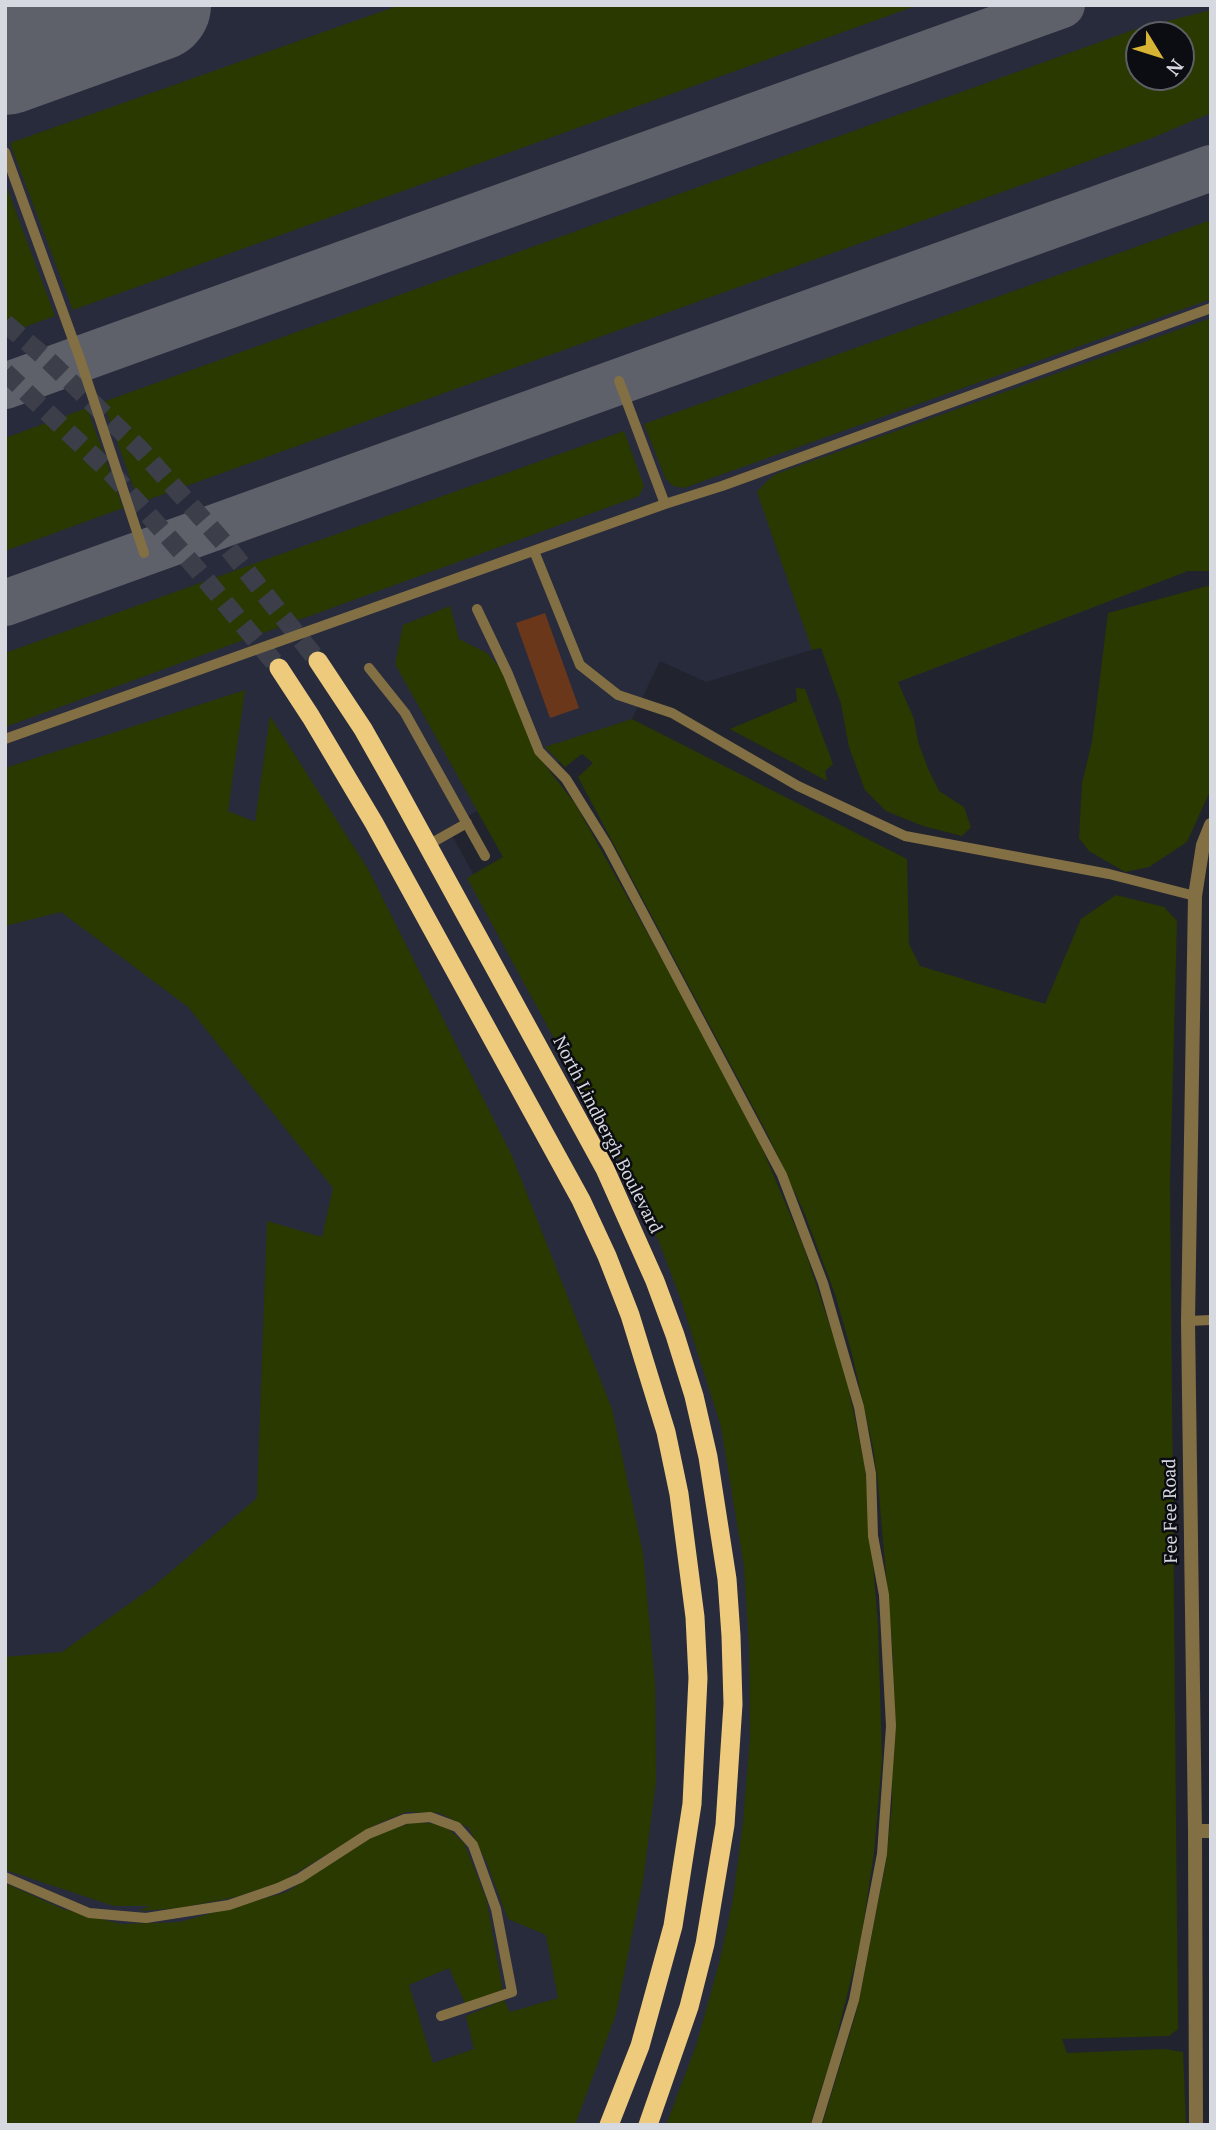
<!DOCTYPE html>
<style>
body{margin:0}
#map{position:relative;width:1216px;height:2130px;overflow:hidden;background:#21242f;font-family:"PT Serif",serif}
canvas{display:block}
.frame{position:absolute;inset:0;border:7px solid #d7d9e1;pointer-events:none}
.north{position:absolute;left:1125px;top:21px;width:70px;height:70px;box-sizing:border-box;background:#0c0d12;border:2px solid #5d5f65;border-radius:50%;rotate:128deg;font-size:19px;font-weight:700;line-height:28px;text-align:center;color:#d7d9e1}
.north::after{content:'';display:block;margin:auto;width:24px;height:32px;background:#d8b434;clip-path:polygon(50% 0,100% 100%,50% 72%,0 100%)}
</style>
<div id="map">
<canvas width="1216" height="2130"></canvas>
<div class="frame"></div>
<div class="north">N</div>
</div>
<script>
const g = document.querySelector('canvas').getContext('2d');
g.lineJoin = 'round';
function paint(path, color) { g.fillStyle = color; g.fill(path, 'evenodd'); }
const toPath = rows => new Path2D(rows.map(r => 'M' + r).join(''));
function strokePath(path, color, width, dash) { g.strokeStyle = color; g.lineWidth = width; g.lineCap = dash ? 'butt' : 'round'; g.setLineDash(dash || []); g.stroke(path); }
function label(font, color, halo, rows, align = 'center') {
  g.font = font + ' "PT Serif",serif'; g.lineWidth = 5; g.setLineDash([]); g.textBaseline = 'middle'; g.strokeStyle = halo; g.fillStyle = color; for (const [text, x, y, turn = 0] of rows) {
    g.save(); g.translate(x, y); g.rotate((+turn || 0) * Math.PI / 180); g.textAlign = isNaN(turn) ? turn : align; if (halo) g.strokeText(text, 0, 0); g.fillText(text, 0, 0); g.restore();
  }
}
paint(toPath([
 [5,5,1211,5,1211,571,1188,571,844,703,821,647,706,682,660,661,632,719,448,828,600,1105,720,1373,755,1569,748,1852,682,2125,5,2125],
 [1139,35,1181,35,1181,77,1139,77]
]), '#282b3c');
paint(toPath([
 [400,5,918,5,73,310,10,143],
 [1211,10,1211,113,1152,138,139,503,103,402,1133,30],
 [1139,35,1181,35,1181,77,1139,77],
 [5,183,55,316,5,334],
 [1211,220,1211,299,684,488,673,486,666,479,644,424],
 [1211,318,1211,571,1188,571,898,682,914,719,918,742,929,771,939,791,964,807,971,827,962,836,923,826,886,811,865,790,849,747,841,704,821,648,812,650,757,492,766,482,776,474],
 [87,408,123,508,5,551,5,438],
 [624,431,644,486,639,496,5,727,5,653],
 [1211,585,1211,789,1187,842,1149,867,1125,872,1089,851,1079,838,1082,783,1092,742,1108,613],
 [450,606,459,639,487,653,502,670,535,752,576,805,707,1040,762,1148,803,1245,844,1368,865,1466,878,1625,882,1759,874,1853,861,1940,832,2055,810,2125,666,2125,696,2046,720,1960,733,1899,743,1823,750,1737,749,1646,744,1566,721,1427,681,1300,660,1244,626,1171,467,878,503,857,395,664,403,625],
 [796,688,805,689,833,764,825,771,827,781,730,729,797,701],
 [245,690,228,811,255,822,270,716,368,869,512,1156,612,1409,643,1553,655,1685,656,1781,643,1881,616,2014,575,2125,5,2125,5,1883,63,1909,121,1924,180,1922,287,1892,380,1832,416,1822,444,1825,464,1843,486,1898,503,1991,467,2007,449,1968,409,1985,433,2063,474,2049,466,2016,504,2000,510,2012,558,1998,546,1935,508,1919,486,1861,469,1828,440,1813,406,1812,375,1825,283,1881,236,1897,180,1908,139,1911,149,1906,114,1906,5,1870,5,1657,62,1652,154,1586,257,1498,267,1221,322,1237,333,1188,188,1007,61,912,5,926,5,768],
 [632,719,907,859,909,944,920,966,1045,1004,1081,919,1116,895,1164,907,1177,921,1170,1183,1178,2029,1169,2036,1062,2039,1067,2053,1164,2049,1183,2052,1186,2125,822,2125,857,2010,886,1862,892,1804,893,1656,878,1483,873,1447,852,1354,835,1294,804,1212,769,1137,578,777,593,763,582,754,565,767,545,747]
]), '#293900');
strokePath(toPath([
 [5,386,1062,5],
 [5,603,1211,168]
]), '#5e606a', 46);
strokePath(toPath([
 [5,59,155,5]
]), '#5e606a', 112);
paint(toPath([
 [545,613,579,708,550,718,516,623]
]), '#6b371b');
strokePath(toPath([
 [5,323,47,359,140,449,225,544,318,661],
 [5,372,113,475,196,568,279,668]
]), '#3c3f4a', 19, [19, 10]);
strokePath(toPath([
 [5,152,80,359,144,553],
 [619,381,665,504,722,486,1211,308],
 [534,551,580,665,618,695,672,713,798,786,905,836,1109,874,1195,896],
 [477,609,508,674,539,751,566,779,607,845,782,1175,823,1283,859,1407,871,1474,873,1536,884,1595,891,1726,882,1854,854,2000,816,2125],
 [369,668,405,713,485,856],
 [5,739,665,504],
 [428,845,467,823],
 [1188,1321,1211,1320],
 [5,1877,89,1913,146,1918,229,1905,278,1888,300,1878,368,1834,405,1819,430,1817,457,1827,473,1845,496,1909,512,1992,441,2016]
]), '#836f44', 10);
strokePath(toPath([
 [1195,1831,1211,1831],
 [1196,2125,1195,1831,1188,1321,1195,896,1203,845,1211,825]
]), '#836f44', 14);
strokePath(toPath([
 [318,661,363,729,393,782,605,1169,655,1281,675,1335,694,1396,708,1457,727,1579,731,1636,733,1704,725,1825,705,1944,689,2007,648,2125],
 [279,668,311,717,374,823,581,1200,607,1256,630,1315,666,1432,679,1494,695,1617,698,1678,692,1804,673,1926,640,2046,609,2125]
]), '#eeca7c', 19);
label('18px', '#d7d9e1', '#0c0d12', [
 ["North Lindbergh Boulevard",607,1135,63],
 ["Fee Fee Road",1171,1511,-91]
]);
</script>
